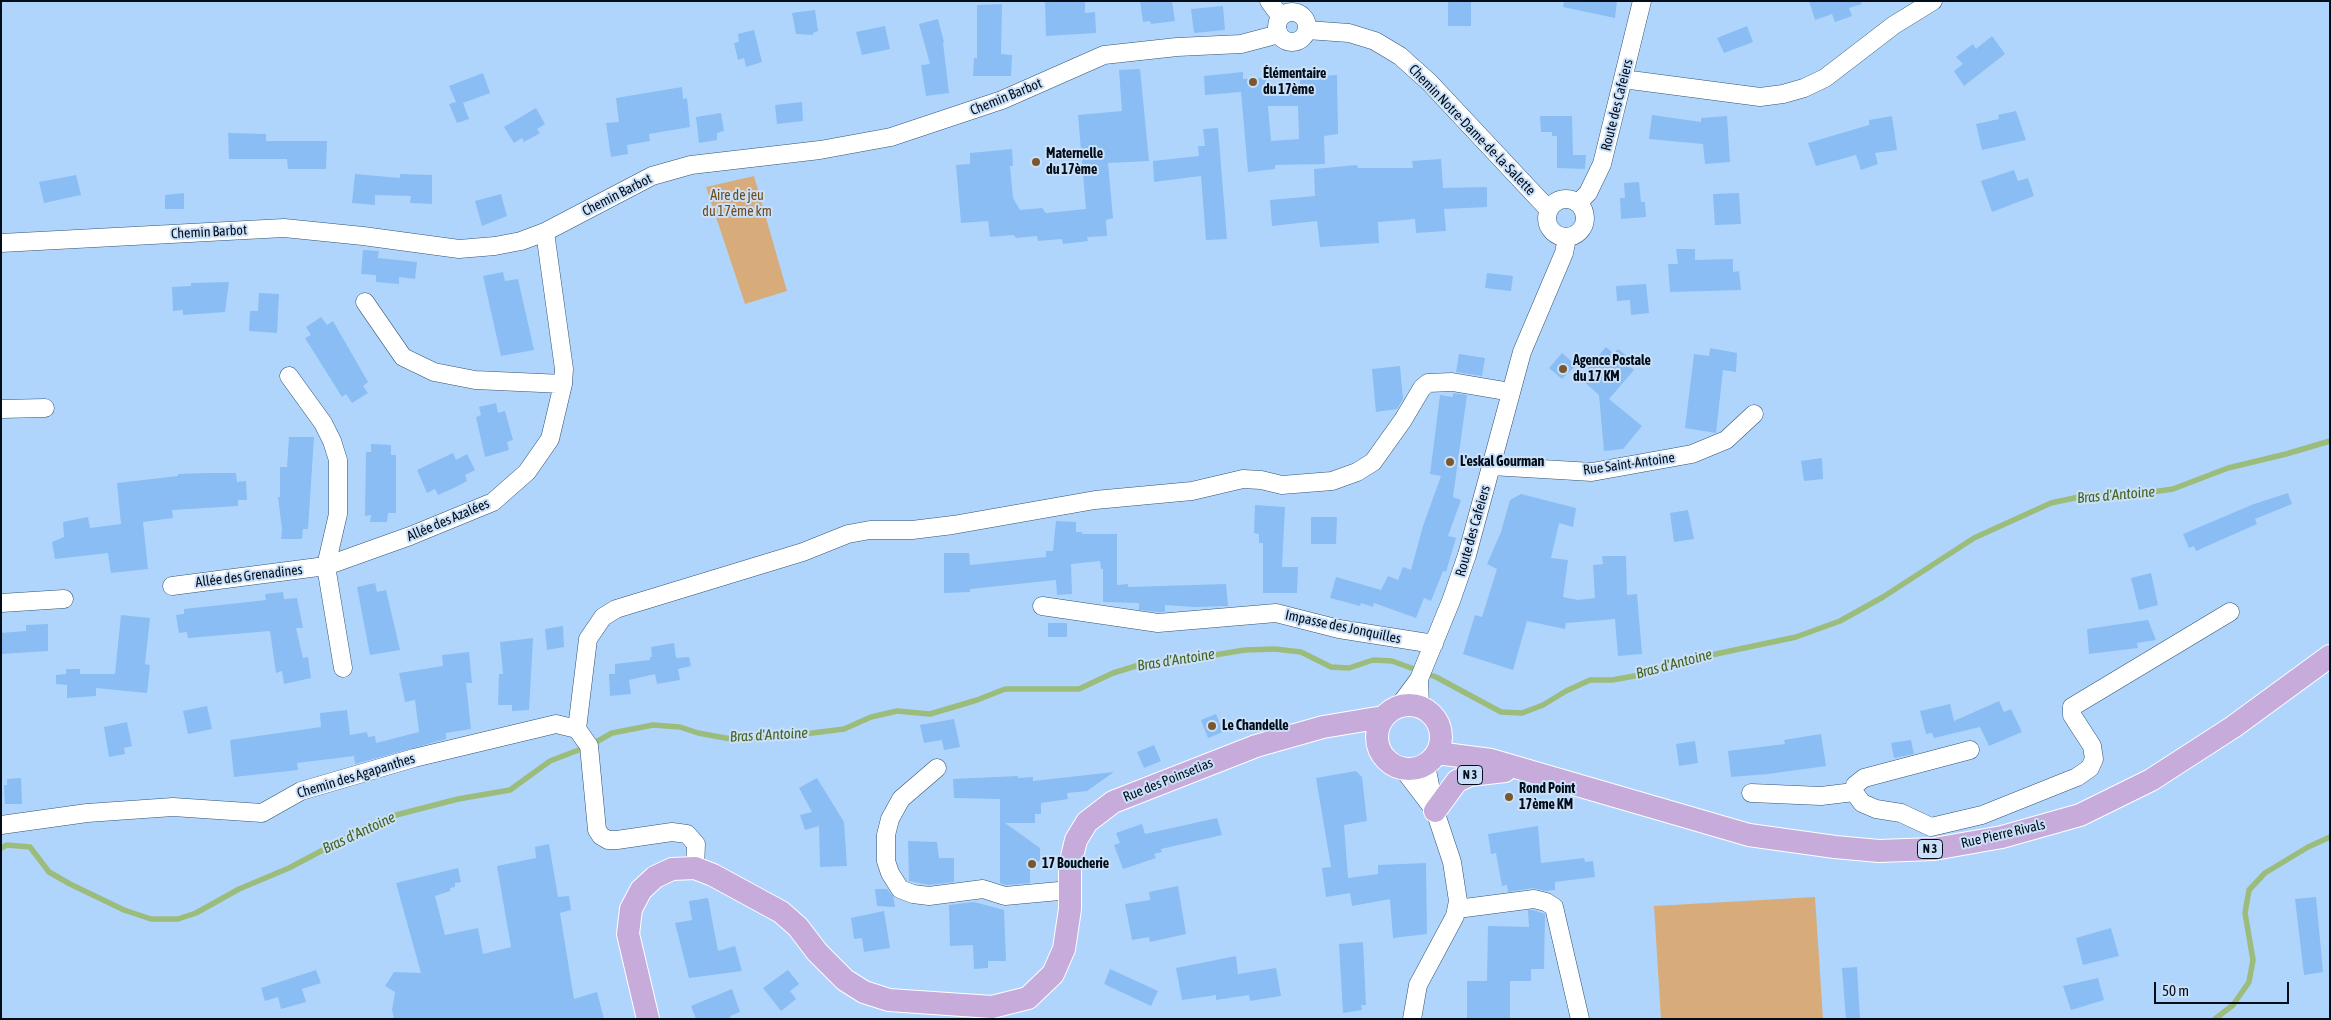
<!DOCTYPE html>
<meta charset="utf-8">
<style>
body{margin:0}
#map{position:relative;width:2331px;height:1020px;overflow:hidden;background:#b0d5fc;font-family:"Asap Condensed",sans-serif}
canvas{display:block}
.frame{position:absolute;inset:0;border:2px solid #020d1a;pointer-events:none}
.scale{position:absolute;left:2154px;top:982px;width:135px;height:22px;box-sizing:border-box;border:2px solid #020d1a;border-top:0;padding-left:6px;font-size:15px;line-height:18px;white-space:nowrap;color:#020d1a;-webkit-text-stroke:4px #cae0f8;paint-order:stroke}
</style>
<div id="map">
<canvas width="2331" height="1020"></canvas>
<div class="frame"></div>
<div class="scale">50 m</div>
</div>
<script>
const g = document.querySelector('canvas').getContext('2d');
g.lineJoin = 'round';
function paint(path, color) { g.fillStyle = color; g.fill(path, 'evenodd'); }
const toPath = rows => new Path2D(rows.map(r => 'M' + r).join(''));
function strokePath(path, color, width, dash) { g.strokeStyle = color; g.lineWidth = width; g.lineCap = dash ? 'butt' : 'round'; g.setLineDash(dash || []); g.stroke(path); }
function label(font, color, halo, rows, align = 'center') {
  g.font = font + ' "Asap Condensed",sans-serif'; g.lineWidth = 4; g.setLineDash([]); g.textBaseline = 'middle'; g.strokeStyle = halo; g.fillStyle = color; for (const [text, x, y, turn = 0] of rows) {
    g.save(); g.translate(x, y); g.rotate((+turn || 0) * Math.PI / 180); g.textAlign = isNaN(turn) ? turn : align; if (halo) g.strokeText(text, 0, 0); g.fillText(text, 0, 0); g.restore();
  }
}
paint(toPath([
 [754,176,787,291,745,304,706,187],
 [1815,897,1823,1019,1661,1019,1654,906]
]), '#d8ac7a');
strokePath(toPath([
 [1,848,7,845,30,847,49,872,70,884,124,910,151,919,178,919,196,913,239,889,289,868,370,825,396,815,458,799,510,790,550,761,589,746,612,733,653,725,680,727,698,733,731,739,781,737,844,729,871,717,897,711,930,714,977,700,1005,689,1079,689,1113,673,1149,662,1184,660,1245,650,1275,649,1301,652,1331,667,1349,668,1373,660,1392,661,1436,677,1501,712,1522,713,1543,705,1566,691,1590,680,1612,680,1640,675,1697,658,1796,637,1840,621,1883,597,1974,538,2051,503,2088,495,2131,495,2173,489,2228,468,2286,454,2330,441],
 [2215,1019,2233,1005,2249,982,2253,960,2245,913,2249,890,2265,873,2308,847,2330,837]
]), '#9bbc7b', 5.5);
paint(toPath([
 [1045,1,1085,1,1085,13,1095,12,1096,33,1046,36],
 [1140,1,1172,1,1175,21,1151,24,1150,21,1143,22],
 [1448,1,1471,1,1471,26,1448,26],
 [1564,1,1617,1,1615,18,1563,7],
 [1809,1,1861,1,1862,4,1849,8,1852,16,1835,22,1832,14,1815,20],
 [1002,4,1001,54,1012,55,1011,76,973,76,974,58,977,58,977,5],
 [1223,6,1225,30,1194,33,1191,9],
 [815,10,818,31,813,33,813,35,796,34,792,13],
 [938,19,944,42,943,43,949,93,926,96,921,65,930,64,919,24],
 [885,26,890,49,862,55,856,32],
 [1747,26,1753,42,1724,53,1717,38],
 [754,30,762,62,746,67,744,58,738,60,734,43,739,42,738,34],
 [1992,36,2005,54,1964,86,1954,71,1963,64,1956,57,1973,44,1976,49],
 [1140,69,1149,161,1108,163,1113,218,1106,220,1107,236,1087,237,1088,241,1063,244,1062,239,1038,241,1037,236,1016,238,1014,235,990,237,988,221,961,223,956,165,970,164,970,153,1012,149,1013,166,1010,166,1013,198,1020,210,1042,208,1046,213,1086,209,1078,115,1122,111,1119,70],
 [1243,72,1243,79,1266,78,1266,87,1300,87,1300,77,1337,75,1338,134,1324,136,1325,164,1275,165,1275,169,1248,172,1241,92,1205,95,1204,76],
 [1268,106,1298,106,1299,139,1271,141],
 [483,73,490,93,463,103,469,119,457,123,449,104,456,102,449,86],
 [682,87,683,99,687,98,690,127,649,134,650,141,627,145,628,154,611,157,606,123,619,122,616,98],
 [802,102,803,121,777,124,775,105],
 [536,108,545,124,537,129,540,133,524,142,522,138,514,143,504,127],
 [2016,111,2026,140,1982,150,1976,124,1999,119,1998,115],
 [721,113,724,131,717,133,717,140,699,143,696,117],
 [1652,115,1701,122,1701,118,1727,116,1730,162,1705,164,1703,144,1649,139],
 [1540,116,1572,116,1573,155,1586,155,1585,169,1557,168,1557,136,1552,136,1552,132,1541,132],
 [1892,116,1897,150,1875,153,1878,164,1861,170,1856,155,1816,166,1808,143,1869,125,1869,120],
 [1218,128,1227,239,1206,240,1201,176,1154,182,1153,161,1199,156,1198,146,1205,146,1203,129],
 [228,133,266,134,266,141,327,141,326,169,288,169,287,159,229,159],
 [1441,159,1443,188,1487,187,1487,207,1444,209,1446,231,1416,233,1415,219,1378,222,1379,243,1320,247,1317,221,1272,226,1270,200,1315,196,1314,169,1357,165,1358,168,1413,168,1412,161],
 [2014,170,2018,181,2028,178,2034,196,1992,212,1981,181],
 [355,174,400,178,400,174,432,175,432,204,410,203,411,196,375,195,375,205,352,203],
 [76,175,81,195,44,203,39,182],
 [1639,182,1641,202,1645,202,1646,217,1621,219,1620,198,1625,198,1624,183],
 [184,193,184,209,165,209,165,195],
 [1739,193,1741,224,1715,225,1713,194],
 [501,194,507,216,482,226,475,201],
 [1676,249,1695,249,1695,260,1733,259,1733,272,1739,271,1741,290,1670,292,1668,264,1678,264],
 [363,250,379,251,378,258,417,262,415,279,399,277,399,284,376,282,376,275,361,274],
 [503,272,505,281,518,279,534,350,501,356,483,276],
 [1487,273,1513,276,1511,291,1485,288],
 [229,282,225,312,183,315,183,310,173,311,172,287,191,286,191,283],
 [1646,284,1649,313,1631,315,1630,300,1617,301,1616,286],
 [259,293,279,294,277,333,249,331,250,311,258,311],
 [321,317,327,325,333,321,368,382,363,386,368,393,352,403,346,394,342,397,305,338,311,335,306,327],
 [1606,347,1614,354,1618,349,1630,359,1626,364,1634,370,1609,399,1642,426,1623,449,1604,451,1599,395,1580,378],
 [1710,348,1737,353,1736,372,1723,370,1716,433,1685,428,1694,354,1709,356],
 [1562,353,1576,365,1562,379,1549,368],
 [1459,354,1485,358,1482,376,1456,372],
 [1400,366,1403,399,1397,409,1376,412,1372,369],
 [1453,393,1467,395,1453,497,1461,500,1448,536,1456,538,1446,572,1443,571,1431,601,1424,598,1416,618,1374,603,1373,607,1361,603,1360,606,1330,598,1336,577,1381,590,1388,576,1398,580,1403,567,1411,570,1423,526,1441,476,1430,474,1440,395,1453,397],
 [496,403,498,413,505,411,513,440,507,442,509,450,485,457,476,417,481,415,479,407],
 [289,437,314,437,308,529,303,529,302,539,281,539,282,529,278,497,280,497,280,467,287,467],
 [371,444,391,445,391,455,396,455,396,513,388,513,387,522,370,522,371,515,365,516,366,452,371,452],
 [453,453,456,460,467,454,475,470,465,475,467,481,456,487,438,495,435,489,427,493,417,470],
 [1822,458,1823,479,1804,481,1801,461],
 [207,473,236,473,237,482,246,481,247,500,238,500,238,506,172,510,173,518,143,522,148,569,111,573,108,553,55,559,52,542,64,537,63,522,88,517,90,528,121,524,117,483,178,476,178,474],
 [2288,493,2292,504,2255,519,2257,524,2196,551,2194,546,2189,548,2183,534,2254,504],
 [1521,494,1576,508,1573,527,1559,523,1551,558,1568,560,1563,597,1578,600,1595,598,1593,565,1603,564,1602,556,1626,556,1627,595,1637,594,1642,654,1618,656,1615,619,1566,623,1565,629,1527,621,1513,670,1463,654,1475,615,1482,617,1497,569,1487,564,1501,532,1510,500],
 [1255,505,1285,507,1282,567,1298,567,1297,593,1263,593,1263,543,1259,543,1259,534,1254,533],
 [1688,510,1694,539,1674,542,1670,513],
 [1311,517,1337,517,1336,544,1311,544],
 [1056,521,1076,522,1076,532,1082,532,1082,534,1117,534,1117,585,1128,584,1128,587,1226,584,1228,606,1195,607,1165,605,1165,612,1158,612,1139,610,1139,603,1103,602,1103,569,1101,569,1100,561,1071,564,1072,594,1057,595,1056,580,970,589,970,592,944,593,944,553,969,553,970,565,1046,557,1046,551,1053,551],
 [2151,573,2158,605,2139,610,2131,578],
 [375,583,377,592,386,590,400,650,370,655,357,587],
 [283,592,284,599,297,598,303,628,296,628,303,658,308,657,311,678,284,684,282,671,276,673,270,631,188,638,187,632,179,633,176,615,184,614,184,609,266,600,265,594],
 [121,615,150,618,145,664,150,665,147,693,96,688,96,696,67,698,67,685,56,684,56,675,66,674,66,669,80,669,80,674,115,674],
 [2148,620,2156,640,2137,643,2138,648,2089,654,2087,629],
 [1048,623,1067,623,1067,637,1048,637],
 [48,624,48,651,1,654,1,633,26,631,26,625],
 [563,626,564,647,547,650,545,629],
 [533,638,529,710,512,711,512,705,498,705,499,674,503,674,500,642],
 [674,643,676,658,689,657,691,666,678,669,680,680,657,684,655,674,629,680,631,694,610,696,609,674,615,674,615,664,650,660,650,657,652,657,651,647],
 [469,652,472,683,466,683,471,729,446,733,446,739,355,764,354,756,297,763,298,770,234,777,230,740,321,727,320,713,347,710,350,735,367,732,368,737,375,736,376,743,419,732,415,700,405,702,399,673,443,666,442,655],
 [1999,701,2004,712,2011,709,2022,732,1989,746,1980,727,1934,738,1932,733,1926,734,1920,711,1950,704,1954,721],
 [207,706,212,729,188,734,183,711],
 [1216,714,1223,732,1208,738,1201,720],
 [954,719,960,747,944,750,942,740,924,743,920,725],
 [127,722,132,746,124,748,125,754,109,757,104,727],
 [1821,734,1826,766,1768,774,1731,777,1728,751,1785,744,1784,740],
 [1911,740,1914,754,1894,758,1891,743],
 [1695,741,1698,763,1679,766,1676,744],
 [1154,745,1161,761,1144,768,1137,752],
 [1356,771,1362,777,1367,821,1344,825,1348,878,1378,874,1378,865,1426,863,1427,934,1393,938,1390,899,1352,906,1350,893,1326,897,1322,868,1331,867,1316,778],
 [1114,772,1087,791,1067,793,1068,799,1041,803,1041,814,1035,814,1035,823,1005,823,1040,848,1040,860,1030,868,1030,883,1006,885,1000,883,1000,799,954,798,953,779,1018,776,1018,778,1033,777,1033,781],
 [21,778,22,804,5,804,4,785,7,785,7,779],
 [817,778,844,822,847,866,820,867,819,826,805,830,800,815,812,812,799,788],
 [1217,818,1222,835,1161,849,1162,852,1154,854,1156,858,1123,869,1114,845,1120,843,1116,833,1142,824,1145,834],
 [1538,826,1541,863,1584,858,1585,862,1593,861,1595,877,1555,882,1555,890,1546,891,1533,888,1508,892,1507,885,1502,886,1496,853,1491,854,1488,834],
 [908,841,937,842,939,858,954,858,954,882,929,885,909,881],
 [549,844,558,897,569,896,571,910,560,913,574,999,597,992,604,1019,394,1019,392,1010,395,992,385,986,394,972,421,973,396,883,458,868,461,882,455,883,455,887,450,888,450,891,435,896,445,935,478,928,483,954,511,947,497,866,536,858,535,847],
 [1178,886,1186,934,1150,942,1149,937,1132,940,1125,904,1150,900,1149,892],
 [875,889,887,889,893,896,895,907,877,906],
 [2316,897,2323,972,2304,975,2295,899],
 [708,898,718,951,735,946,742,971,689,978,675,923,692,920,689,901],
 [974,902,1004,910,1006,961,988,961,988,968,974,969,973,945,950,946,949,905],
 [1528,910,1533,910,1545,914,1544,969,1531,969,1531,981,1510,981,1510,1019,1467,1019,1467,981,1487,981,1488,926,1529,927],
 [884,911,890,948,864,952,862,938,854,939,851,918],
 [2111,928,2119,956,2083,965,2076,938],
 [1363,942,1366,1005,1361,1005,1362,1010,1343,1013,1339,944],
 [1236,956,1238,974,1276,968,1281,996,1250,1001,1249,995,1216,1000,1216,995,1182,1000,1176,968],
 [1857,967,1860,1019,1846,1019,1842,968],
 [1110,969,1158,991,1151,1006,1104,984],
 [316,970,321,983,302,989,306,1002,281,1009,278,997,265,1001,261,988],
 [788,970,799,984,790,991,796,999,781,1011,763,988],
 [2098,978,2104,1000,2071,1010,2063,986],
 [732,989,740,1012,730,1016,731,1019,696,1019,691,1006]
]), '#89bdf4');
const minor = toPath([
 [1269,1,1281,17],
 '1277 27a15 15 0 1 1 30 0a15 15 0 1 1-30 0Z',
 [1307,30,1349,33,1375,41,1400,56,1429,82,1549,210],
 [1623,79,1760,97,1783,94,1804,88,1825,78,1894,25,1933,1],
 '1547 218a19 19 0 1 1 38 0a19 19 0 1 1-38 0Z',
 [1578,203,1588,193,1602,164,1642,1],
 [1,243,284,228,363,236,459,249,495,246,521,241,545,232,652,176,691,165,820,150,891,137,1002,100,1104,55,1177,47,1241,44,1279,34],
 [365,302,403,357,434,372,475,380,563,384],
 [289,376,323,423,332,441,338,460,338,514,326,566,343,668],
 [1,409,45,408],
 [1491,466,1592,472,1692,454,1726,440,1754,414],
 [172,586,326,566,410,536,493,502,527,472,550,439,563,384,564,369,545,232],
 [1,603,64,599],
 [1042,606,1158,623,1276,613,1339,629,1434,644],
 [1419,679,1420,706],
 [1399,706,1419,679,1451,601,1467,555,1522,352,1564,253,1567,238],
 [577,729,588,639,603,617,616,609,803,552,848,534,870,530,912,530,953,525,1095,500,1192,491,1243,479,1261,480,1282,485,1332,481,1357,472,1373,462,1403,420,1422,388,1428,383,1452,382,1511,392],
 [1970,750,1864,778,1855,785,1854,792,1862,803,1876,809,1901,813,1931,827,1982,815,2077,777,2090,768,2094,759,2092,746,2072,715,2072,707,2230,612],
 [937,768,901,799,890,819,886,835,886,861,890,873,900,889,913,894,929,896,983,889,1005,896,1070,890],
 [1403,769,1432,807],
 [1751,793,1821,796,1854,792],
 [1,825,87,813,173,807,262,813,301,791,414,758,556,724,577,729,589,746,597,830,601,836,608,840,617,840,672,832,687,834,696,844,695,868],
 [1457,909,1534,899,1546,902,1554,907,1580,1019],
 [1412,1019,1418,985,1455,916,1458,901,1452,862,1435,811,1426,765]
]);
const major = toPath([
 '1377 737a32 32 0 1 1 64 0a32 32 0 1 1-64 0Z',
 [1437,753,1491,760,1749,835,1835,847,1879,851,1934,849,2002,837,2080,815,2151,780,2233,727,2330,656],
 [1435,811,1457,781,1470,775,1505,771],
 [648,1019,628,934,631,909,641,890,655,877,672,869,695,868,713,875,781,912,798,927,817,952,845,980,864,992,889,1000,992,1007,1028,998,1053,974,1064,949,1070,909,1070,865,1076,840,1087,822,1113,802,1256,746,1323,727,1383,717]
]);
strokePath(minor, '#325374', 19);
strokePath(major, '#fff', 24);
strokePath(minor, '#fff', 18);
strokePath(major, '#c7abda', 22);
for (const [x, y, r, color] of [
 [1253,82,5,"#79582f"],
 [1036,162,5,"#79582f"],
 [1563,369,5,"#79582f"],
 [1450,462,5,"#79582f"],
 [1212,726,5,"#79582f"],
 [1509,797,5,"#79582f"],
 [1032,864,5,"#79582f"]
]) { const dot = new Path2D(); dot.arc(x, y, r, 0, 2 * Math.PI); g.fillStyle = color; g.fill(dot); strokePath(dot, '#cae0f8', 2); }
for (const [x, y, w] of [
 [1470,775,25],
 [1930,849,25]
]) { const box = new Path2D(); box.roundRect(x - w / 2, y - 9.5, w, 19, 4); g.fillStyle = '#cae0f8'; g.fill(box); strokePath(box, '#020d1a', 1); }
label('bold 12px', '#020d1a', null, [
 ["N 3",1470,775],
 ["N 3",1930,849]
]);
label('bold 14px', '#020d1a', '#cae0f8', [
 ["Élémentaire",1263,74],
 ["du 17ème",1263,90],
 ["Maternelle",1046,154],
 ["du 17ème",1046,170],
 ["Agence Postale",1573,361],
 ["du 17 KM",1573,377],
 ["L'eskal Gourman",1460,462],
 ["Le Chandelle",1222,726],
 ["Rond Point",1519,789],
 ["17ème KM",1519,805],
 ["17 Boucherie",1042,864]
], 'left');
label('14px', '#020d1a', '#cae0f8', [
 ["Chemin Barbot",1006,97,-22],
 ["Route des Cafeiers",1617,105,-76],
 ["Chemin Notre-Dame-de-la-Salette",1472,130,46],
 ["Chemin Barbot",617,195,-27],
 ["Chemin Barbot",209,232,-3],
 ["Rue Saint-Antoine",1629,464,-8],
 ["Allée des Azalées",448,520,-23],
 ["Route des Cafeiers",1473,531,-74],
 ["Allée des Grenadines",249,576,-7],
 ["Impasse des Jonquilles",1343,627,12],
 ["Chemin des Agapanthes",356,776,-17],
 ["Rue des Poinsetias",1168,780,-22],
 ["Rue Pierre Rivals",2003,834,-13]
]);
label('14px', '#6d4b1e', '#cae0f8', [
 ["Aire de jeu",737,196],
 ["du 17ème km",737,212]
]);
label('italic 15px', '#44631f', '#cae0f8', [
 ["Bras d'Antoine",2116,495,-5],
 ["Bras d'Antoine",1176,660,-9],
 ["Bras d'Antoine",1674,664,-15],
 ["Bras d'Antoine",769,735,-3],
 ["Bras d'Antoine",359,833,-25]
]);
</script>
